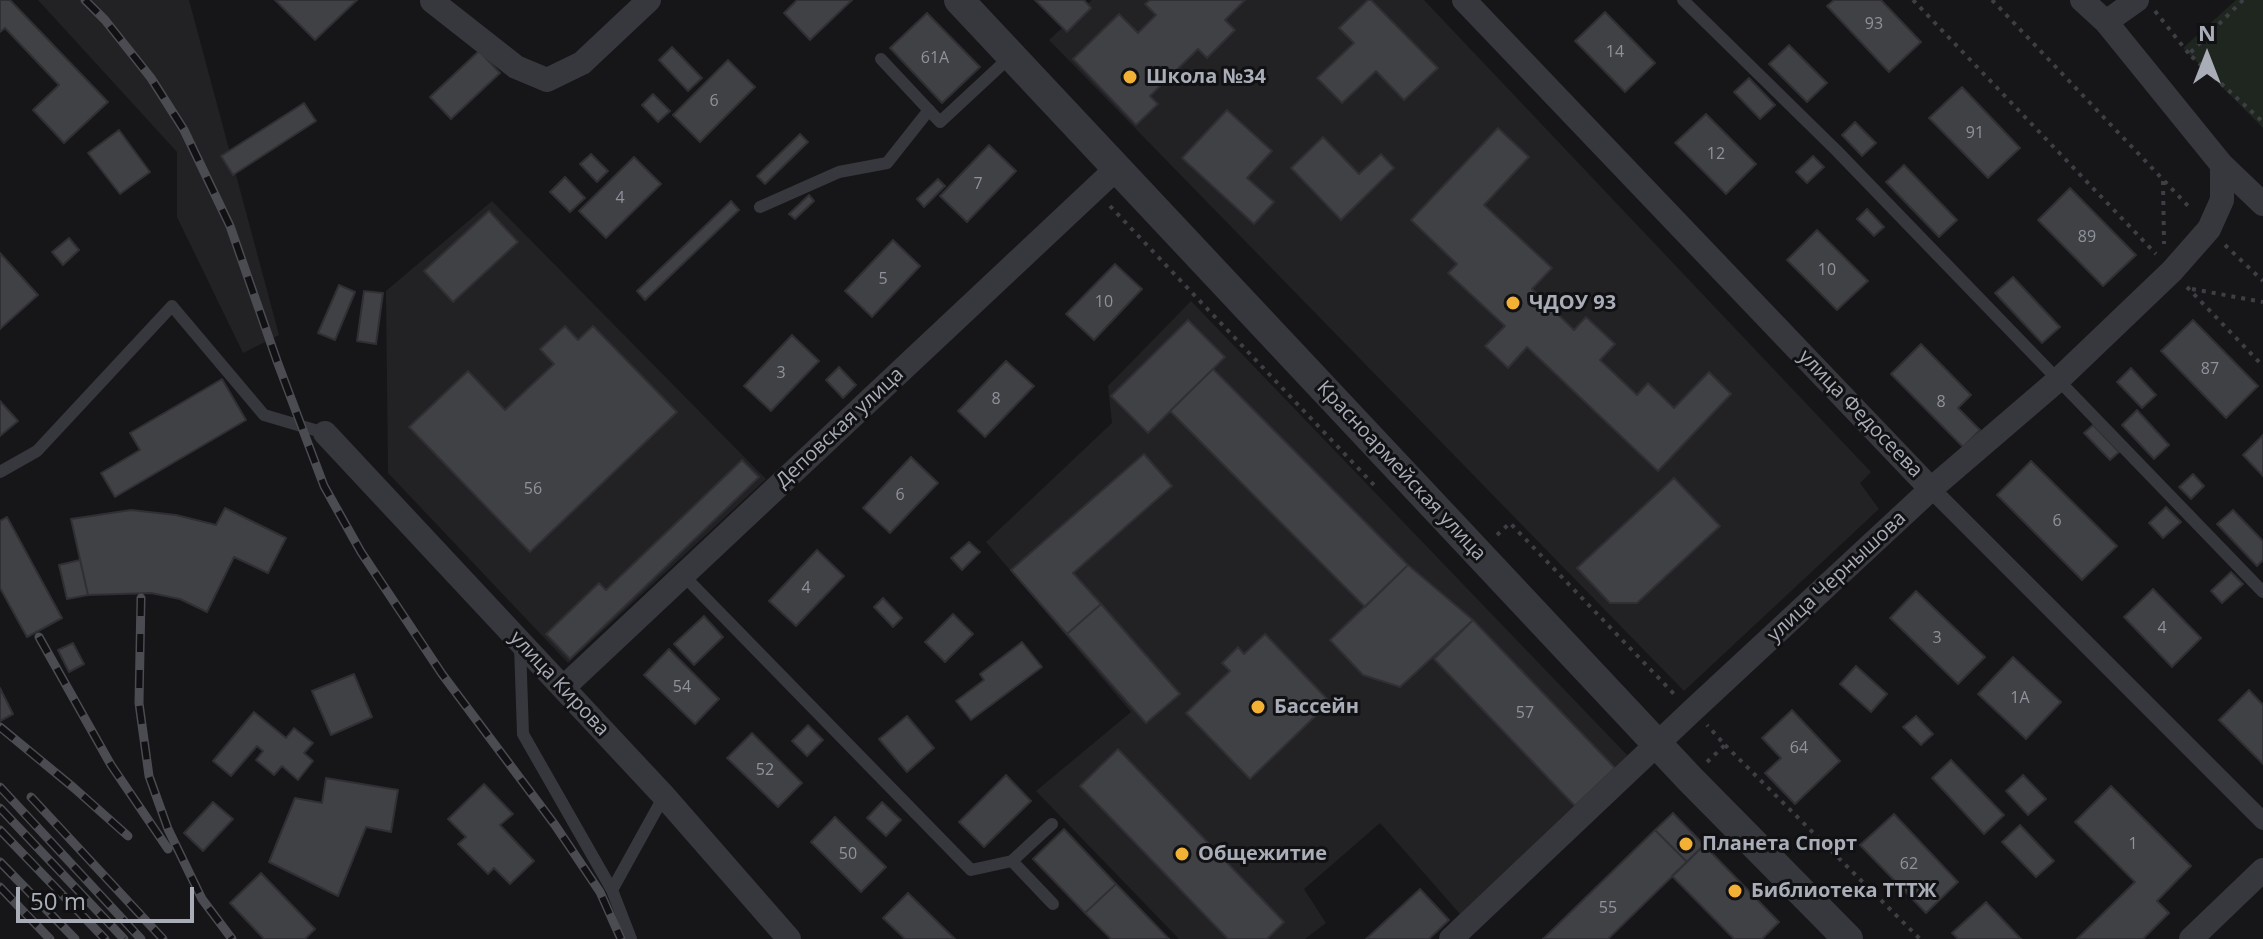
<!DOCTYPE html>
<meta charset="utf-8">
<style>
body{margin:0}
#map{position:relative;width:2263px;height:939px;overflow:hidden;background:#161618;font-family:"Open Sans",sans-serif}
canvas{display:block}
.north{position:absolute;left:2167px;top:16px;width:80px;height:80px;-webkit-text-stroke:6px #111113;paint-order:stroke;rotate:0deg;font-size:22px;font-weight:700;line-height:32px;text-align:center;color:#a8adb8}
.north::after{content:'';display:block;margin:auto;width:28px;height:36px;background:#a8adb8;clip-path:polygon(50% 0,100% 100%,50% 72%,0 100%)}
.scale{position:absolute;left:16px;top:887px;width:178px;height:36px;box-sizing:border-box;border:4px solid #a8adb8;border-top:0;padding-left:10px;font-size:24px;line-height:28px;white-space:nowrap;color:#a8adb8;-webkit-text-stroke:6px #111113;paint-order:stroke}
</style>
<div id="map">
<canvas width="2263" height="939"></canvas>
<div class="north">N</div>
<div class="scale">50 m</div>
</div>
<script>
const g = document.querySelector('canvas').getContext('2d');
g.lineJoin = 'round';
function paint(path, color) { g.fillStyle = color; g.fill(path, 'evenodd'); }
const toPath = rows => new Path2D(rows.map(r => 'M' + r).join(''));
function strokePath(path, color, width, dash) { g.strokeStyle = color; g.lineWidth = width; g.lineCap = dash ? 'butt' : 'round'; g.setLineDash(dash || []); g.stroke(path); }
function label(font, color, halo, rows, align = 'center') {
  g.font = font + ' "Open Sans",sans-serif'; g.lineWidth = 6; g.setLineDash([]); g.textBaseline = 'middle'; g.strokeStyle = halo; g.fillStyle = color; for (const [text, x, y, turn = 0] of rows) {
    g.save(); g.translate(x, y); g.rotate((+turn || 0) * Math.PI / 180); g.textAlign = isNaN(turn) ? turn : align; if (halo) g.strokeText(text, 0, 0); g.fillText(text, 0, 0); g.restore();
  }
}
paint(toPath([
 [38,0,189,0,279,335,243,353,177,217,177,152],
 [1092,0,1424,0,1871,472,1860,483,1879,509,1684,691,1049,40],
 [492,201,766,479,568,663,388,473,386,291],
 [1191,301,1629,757,1460,914,1380,823,1304,889,1326,923,1305,939,1179,939,1036,791,1131,712,986,542,1112,423,1108,386]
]), '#222225');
paint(toPath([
 [2236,0,2263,0,2263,128,2183,48]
]), '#1e261f');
const building = toPath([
 [0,0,10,0,108,102,64,143,33,110,59,85,5,28,0,32,0,0],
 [275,0,357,0,315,40,275,0],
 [797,0,852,0,810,40,784,13,797,0],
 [1035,0,1084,0,1091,8,1067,32,1035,0],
 [1150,0,1245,0,1225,20,1235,30,1207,58,1198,49,1150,96,1158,104,1136,125,1073,59,1119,14,1138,33,1156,15,1145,4,1150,0],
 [1368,0,1371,0,1438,68,1404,100,1376,71,1342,103,1317,78,1354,43,1339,28,1368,0],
 [1834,0,1881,0,1921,42,1889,72,1827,6,1834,0],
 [1605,12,1655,63,1625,92,1575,41,1605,12],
 [927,13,980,67,942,103,890,48,927,13],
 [1789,45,1827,83,1807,102,1769,64,1789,45],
 [672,47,702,78,688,91,659,60,672,47],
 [479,51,500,73,451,119,430,97,479,51],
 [728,60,755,87,700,142,673,115,728,60],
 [1749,78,1775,105,1760,119,1734,92,1749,78],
 [1962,87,2020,148,1988,178,1929,118,1962,87],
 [653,94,670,111,658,122,642,105,653,94],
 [304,103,316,121,233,175,221,156,304,103],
 [1227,110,1272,151,1247,178,1274,202,1254,224,1182,158,1227,110],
 [1706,114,1756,164,1726,194,1675,143,1706,114],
 [1855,122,1876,143,1862,156,1842,135,1855,122],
 [1498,128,1529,157,1484,205,1552,268,1532,289,1574,330,1586,317,1615,344,1600,360,1637,395,1648,383,1674,408,1709,372,1731,394,1658,471,1527,347,1508,368,1485,346,1505,326,1448,273,1457,264,1411,220,1498,128],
 [119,130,150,172,120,194,88,153,119,130],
 [800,134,808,142,765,184,757,176,800,134],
 [1323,137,1359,174,1381,154,1394,168,1341,220,1291,168,1323,137],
 [989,145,1016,171,967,222,940,196,989,145],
 [591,154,608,171,597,182,580,164,591,154],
 [1813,156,1824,167,1807,183,1796,172,1813,156],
 [634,157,661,184,606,238,579,211,634,157],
 [1904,165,1957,220,1939,237,1886,182,1904,165],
 [565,177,585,198,570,212,550,192,565,177],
 [938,179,945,186,924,207,917,199,938,179],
 [2070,188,2136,255,2103,286,2038,220,2070,188],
 [809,195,814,201,795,219,789,214,809,195],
 [731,201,739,210,645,300,637,291,731,201],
 [1867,209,1884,227,1874,236,1857,219,1867,209],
 [489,211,518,242,453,302,424,271,489,211],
 [1817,230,1868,281,1837,310,1787,260,1817,230],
 [69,238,79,250,63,265,52,252,69,238],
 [893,240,920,266,872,317,845,291,893,240],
 [0,253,38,295,0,329,0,253],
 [1115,264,1142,289,1094,340,1066,314,1115,264],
 [2013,277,2060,327,2042,343,1995,293,2013,277],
 [339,285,355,292,335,340,318,333,339,285],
 [364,291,383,293,376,344,357,341,364,291],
 [1188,320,1225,357,1148,433,1111,396,1188,320],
 [2193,320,2258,386,2226,418,2161,351,2193,320],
 [565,326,578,340,593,326,677,412,530,552,409,427,468,371,505,410,554,364,540,349,565,326],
 [792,335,819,361,771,411,744,386,792,335],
 [1921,344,1971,395,1958,408,1980,430,1963,447,1891,374,1921,344],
 [1006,361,1034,386,985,437,958,411,1006,361],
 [839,367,856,385,843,398,826,380,839,367],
 [2131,368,2156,395,2142,408,2117,382,2131,368],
 [1213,369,1408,565,1365,607,1170,411,1213,369],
 [222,379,246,420,115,497,101,473,140,450,130,433,222,379],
 [0,401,18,421,0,436,0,401],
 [2137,410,2169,445,2154,459,2122,425,2137,410],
 [2093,425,2119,452,2110,460,2084,433,2093,425],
 [2263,435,2263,476,2243,455,2263,435],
 [1144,454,1172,486,1073,573,1101,604,1067,634,1011,570,1144,454],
 [911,457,938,483,890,533,863,508,911,457],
 [742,460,759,477,570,659,546,634,599,583,606,590,742,460],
 [2031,461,2117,546,2082,580,1997,495,2031,461],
 [2193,474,2204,486,2191,499,2179,487,2193,474],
 [1674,478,1720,526,1637,603,1610,603,1577,568,1674,478],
 [2166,507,2181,522,2163,538,2149,523,2166,507],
 [225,508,286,538,268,573,234,557,207,612,180,599,151,593,88,595,71,519,131,510,176,515,216,525,225,508],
 [2233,510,2263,541,2263,560,2257,566,2217,524,2233,510],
 [7,517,62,618,27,637,0,588,0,521,7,517],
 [969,542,980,552,962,570,951,558,969,542],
 [817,550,844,576,796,626,769,601,817,550],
 [80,560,88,595,67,599,59,565,80,560],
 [1408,565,1473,620,1400,687,1363,675,1330,640,1408,565],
 [2231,572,2243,584,2222,603,2211,591,2231,572],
 [2153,589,2201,638,2172,667,2124,617,2153,589],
 [1916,591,1985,657,1958,684,1890,618,1916,591],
 [883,598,902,618,893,627,874,607,883,598],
 [1101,604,1180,694,1146,723,1067,634,1101,604],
 [953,614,973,634,945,662,925,642,953,614],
 [704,616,723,637,694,665,674,644,704,616],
 [1473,620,1615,768,1575,806,1434,659,1473,620],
 [1265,634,1330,702,1250,779,1186,713,1230,671,1222,663,1238,647,1244,654,1265,634],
 [1022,642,1042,667,971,720,956,701,984,680,980,674,1022,642],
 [73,643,84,664,69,672,58,650,73,643],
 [669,649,719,699,695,724,644,675,669,649],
 [2013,657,2061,702,2026,739,1978,694,2013,657],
 [1856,666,1887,694,1871,712,1840,684,1856,666],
 [354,674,372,717,331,735,312,691,354,674],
 [0,688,13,714,0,721,0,688],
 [2249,690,2263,705,2263,764,2219,720,2249,690],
 [1792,710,1840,761,1795,804,1765,773,1781,758,1762,738,1792,710],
 [254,712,286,738,294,728,313,743,304,753,313,761,298,780,282,766,274,775,256,760,263,751,257,746,231,776,213,761,254,712],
 [907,716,934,748,907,772,879,739,907,716],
 [1916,716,1933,734,1921,745,1903,727,1916,716],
 [808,725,823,740,807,756,792,741,808,725],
 [752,733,802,783,778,807,727,758,752,733],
 [1118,749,1284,922,1267,939,1228,939,1080,786,1118,749],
 [1951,760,2004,815,1984,834,1932,778,1951,760],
 [1006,775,1031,801,984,847,959,822,1006,775],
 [2023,775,2046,799,2028,815,2006,791,2023,775],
 [326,778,398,790,391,832,366,827,338,896,269,862,295,798,322,803,326,778],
 [484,784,513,814,500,825,534,861,510,884,494,868,488,874,458,844,466,837,448,819,484,784],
 [2111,786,2191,866,2157,901,2169,913,2143,939,2077,939,2135,882,2075,822,2111,786],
 [213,802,233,819,203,851,184,833,213,802],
 [882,802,901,820,886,836,867,818,882,802],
 [1673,813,1704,845,1687,862,1655,830,1673,813],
 [1894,814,1958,882,1926,913,1860,845,1894,814],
 [835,817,886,867,861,892,811,842,835,817],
 [2020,825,2054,861,2036,877,2002,842,2020,825],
 [1064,829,1116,884,1085,913,1033,859,1064,829],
 [1655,830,1687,862,1608,939,1543,939,1655,830],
 [1704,845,1779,922,1762,939,1734,939,1672,876,1704,845],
 [261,873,315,929,305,939,264,939,230,903,261,873],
 [1116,884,1169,939,1111,939,1085,913,1116,884],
 [1420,889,1449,920,1429,939,1366,939,1420,889],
 [908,893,955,939,905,939,883,918,908,893],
 [1986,902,2021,939,1958,939,1952,933,1986,902]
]);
paint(building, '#404145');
strokePath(building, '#303034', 2);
strokePath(toPath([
 [1913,0,2156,254],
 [1992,0,2192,210],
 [2243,0,2189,54,2263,122],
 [2155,11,2189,54],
 [2163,181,2164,244],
 [1110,206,1374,485],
 [2225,245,2263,281],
 [2187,287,2263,366],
 [2192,289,2263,302],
 [1497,535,1510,523,1675,695],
 [1725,745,1920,939],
 [1707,762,1725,745,1707,725]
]), '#3d3f44', 4, [4, 6]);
strokePath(toPath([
 [1683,0,1837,151,2263,592],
 [881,59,940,122,1011,56],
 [760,207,839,172,887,163,929,110],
 [0,472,37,451,172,306,264,415,325,433],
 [683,575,971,870,1012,861,1053,904],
 [520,646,523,734,612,890,631,939],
 [1012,861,1052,824],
 [612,890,664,796]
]), '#37383d', 12);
strokePath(toPath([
 [1931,489,2263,821]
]), '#37383d', 18);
strokePath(toPath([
 [1464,0,1931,489],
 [2082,0,2106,22,2222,165,2263,204],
 [432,1,516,67,547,80,582,63,649,0],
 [2106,22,2137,0],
 [325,433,664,796,789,939],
 [563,688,1117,168],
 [1451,939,1693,710,1931,489,2058,380,2172,271,2209,229,2222,200,2222,165],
 [2191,939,2263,870]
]), '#37383d', 24);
strokePath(toPath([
 [959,0,1690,779,1848,939]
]), '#37383d', 30);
const rail = toPath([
 [85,0,105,20,151,78,184,130,230,226,277,361,324,486,361,552,442,674,555,825,600,892,621,939],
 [141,598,139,703,149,776,168,829,202,899,232,939],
 [39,637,111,765,168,849],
 [0,727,74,788,128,836],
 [0,787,141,939],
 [31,797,163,939],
 [0,808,124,939],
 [0,830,105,939],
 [0,862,75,939],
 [0,887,50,939]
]);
strokePath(rail, '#4a4c52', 9);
strokePath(rail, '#111113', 6, [18]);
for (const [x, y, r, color] of [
 [1130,77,8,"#f2b134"],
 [1513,303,8,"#f2b134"],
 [1258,707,8,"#f2b134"],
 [1686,844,8,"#f2b134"],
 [1182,854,8,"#f2b134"],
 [1735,891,8,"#f2b134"]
]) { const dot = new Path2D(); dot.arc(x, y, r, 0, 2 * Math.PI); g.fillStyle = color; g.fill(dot); strokePath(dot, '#111113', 3); }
label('16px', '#8e929b', null, [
 ["93",1874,24],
 ["14",1615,52],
 ["61А",935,58],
 ["6",714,101],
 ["91",1975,133],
 ["12",1716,154],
 ["7",978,184],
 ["4",620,198],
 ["89",2087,237],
 ["10",1827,270],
 ["5",883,279],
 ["10",1104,302],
 ["87",2210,369],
 ["3",781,373],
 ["8",996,399],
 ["8",1941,402],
 ["56",533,489],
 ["6",900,495],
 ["6",2057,521],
 ["4",806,588],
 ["4",2162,628],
 ["3",1937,638],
 ["54",682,687],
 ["1А",2020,698],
 ["57",1525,713],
 ["64",1799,748],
 ["52",765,770],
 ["1",2133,844],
 ["50",848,854],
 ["62",1909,864],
 ["55",1608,908]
]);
label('bold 20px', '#a8adb8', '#111113', [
 ["Школа №34",1146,77],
 ["ЧДОУ 93",1529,303],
 ["Бассейн",1274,707],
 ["Планета Спорт",1702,844],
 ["Общежитие",1198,854],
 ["Библиотека ТТТЖ",1751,891]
], 'left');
label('20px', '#a8adb8', '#111113', [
 ["улица Федосеева",1860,414,46],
 ["Деповская улица",840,428,-43],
 ["Красноармейская улица",1401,471,47],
 ["улица Чернышова",1837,577,-43],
 ["улица Кирова",559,684,47]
]);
</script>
